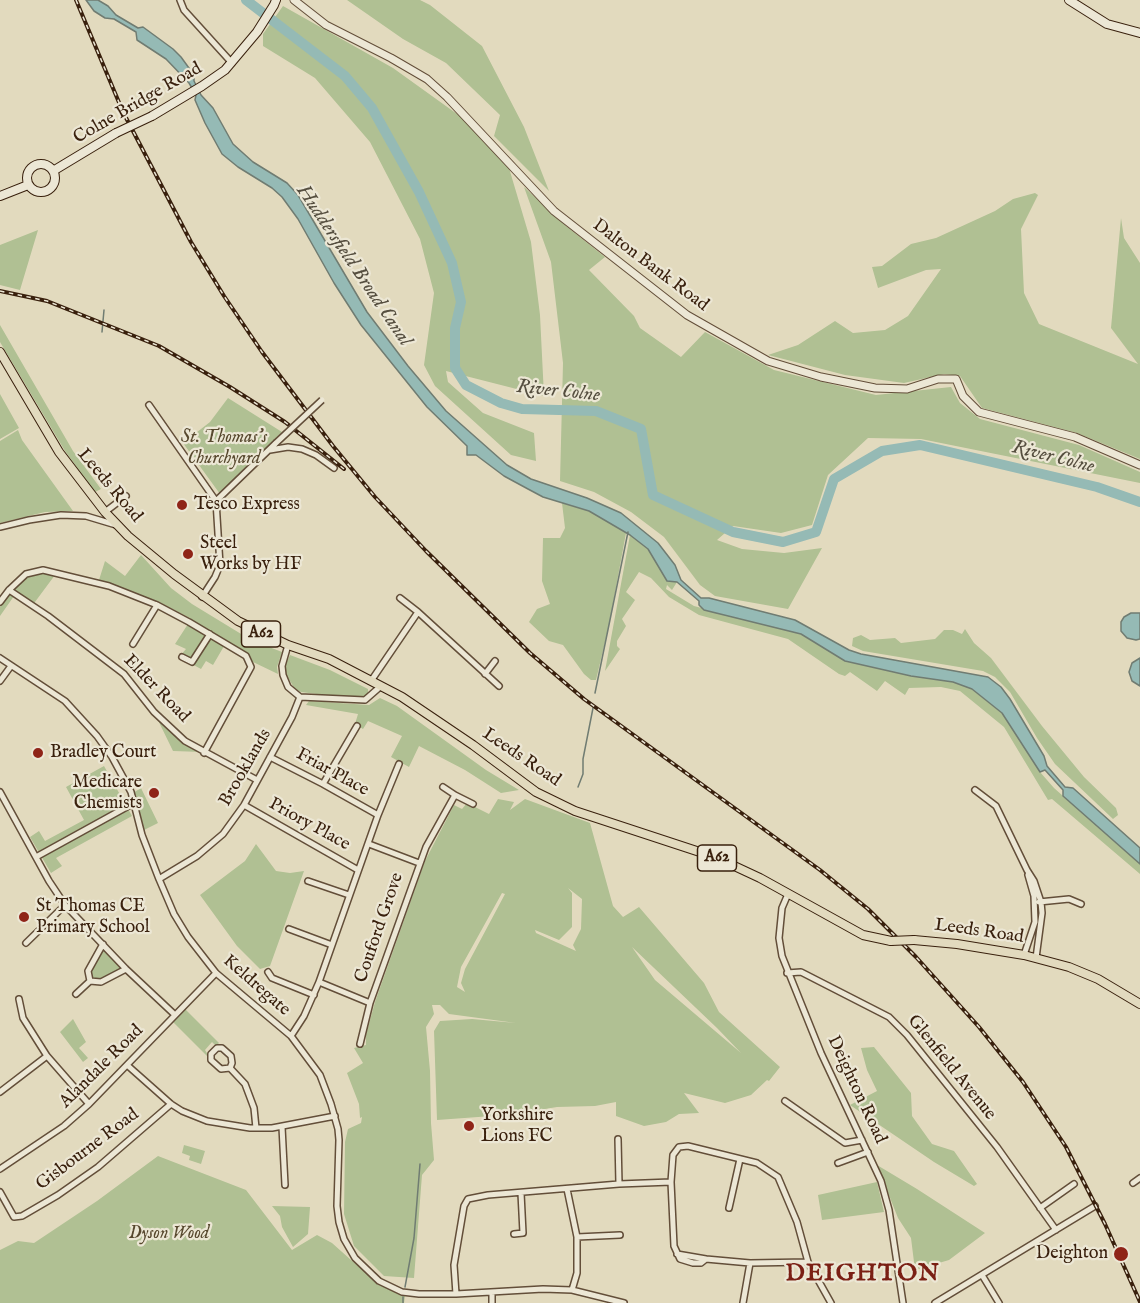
<!DOCTYPE html>
<style>
body{margin:0}
canvas{display:block;background:#e2dabe}
</style>
<canvas width="1140" height="1303"></canvas>
<script>
const g = document.querySelector('canvas').getContext('2d');
g.lineJoin = 'round';
function paint(path, color) { g.fillStyle = color; g.fill(path, 'evenodd'); }
const toPath = rows => new Path2D(rows.map(r => 'M' + r).join(''));
function strokePath(path, color, width, dash) { g.strokeStyle = color; g.lineWidth = width; g.lineCap = dash ? 'butt' : 'round'; g.setLineDash(dash || []); g.stroke(path); }
function label(font, color, halo, rows, align = 'center') {
  g.font = font + ' "IM FELL English",serif'; g.lineWidth = 4.5; g.setLineDash([]); g.textBaseline = 'middle'; g.strokeStyle = halo; g.fillStyle = color; for (const [text, x, y, turn = 0] of rows) {
    g.save(); g.translate(x, y); g.rotate((+turn || 0) * Math.PI / 180); g.textAlign = isNaN(turn) ? turn : align; if (halo) g.strokeText(text, 0, 0); g.fillText(text, 0, 0); g.restore();
  }
}
paint(toPath([
 [347,0,420,0,430,5,482,46,524,127,549,191,494,136,500,115,446,63,403,39],
 [283,6,393,68,464,119,509,168,531,242,540,315,544,396,446,371,448,382,483,413,534,433,536,461,511,455,435,386,424,365,434,293,420,239,370,142,315,78,263,46,263,34],
 [524,187,566,226,605,257,589,270,634,316,640,328,681,357,705,332,774,370,876,395,951,387,960,403,980,419,1079,445,1140,472,1140,483,921,439,868,438,828,475,812,525,781,533,733,526,717,540,742,549,784,553,822,548,788,609,715,596,700,585,664,537,631,512,594,492,560,481,563,363,551,262],
 [1035,193,1038,195,1021,229,1024,293,1039,324,1138,364,1111,328,1121,218,1124,238,1140,263,1140,459,1077,433,982,408,960,376,944,374,904,383,845,375,768,355,798,345,835,321,853,333,885,330,908,316,941,269,926,270,878,288,872,267,882,266,911,244,936,238,995,211,1013,199],
 [38,230,20,290,0,285,0,245],
 [0,325,73,451,101,489,95,492,65,451,0,342],
 [0,394,19,428,0,439],
 [228,398,282,432,220,494,183,443,210,422],
 [18,430,22,440,73,511,45,512,0,523,0,441],
 [562,503,589,511,626,533,609,625,596,680,591,680,584,674,563,645,549,641,529,622,537,609,550,604,542,581,543,538,560,538,565,528],
 [630,535,648,549,667,581,677,582,672,590,667,585,666,589,694,606,801,634,845,661,911,676,953,682,972,689,1002,713,1040,772,1054,788,1140,864,1140,874,1052,799,1048,800,1004,727,960,691,941,687,909,688,905,695,885,681,877,691,850,672,845,676,839,674,788,639,699,615,669,597,651,578,639,572,626,592,635,600,622,619,626,626,617,641,617,646,620,649,605,671],
 [141,555,171,588,192,604,251,640,282,652,277,667,278,674,253,662,245,652,227,641,213,665,206,661,201,669,179,657,186,649,175,644,188,624,190,618,159,602,99,580,105,561,125,576],
 [43,573,55,575,32,606,14,596,0,616,0,607,23,578],
 [965,629,974,643,991,658,1042,726,1084,777,1116,808,1118,815,1113,819,1055,764,1037,738,1010,692,995,677,983,671,863,651,852,646,853,638,861,635,870,640,895,638,901,643,935,639,944,630,953,630,962,634],
 [290,655,330,670,368,689,368,693,364,697,356,699,301,692,295,689,285,673,285,666],
 [380,698,397,706,486,770,519,790,501,793,465,770,419,746,409,767,391,757,402,736,368,721,363,729,355,724,358,714,306,705,309,701,369,705],
 [154,712,202,752,173,751],
 [104,766,132,816,56,858,62,866,51,873,30,837,39,831,45,841,84,820,66,787],
 [141,788,158,823,144,830,133,793],
 [498,799,514,802,510,810,525,799,590,823,613,906,623,917,639,907,704,983,719,1012,780,1067,769,1081,767,1080,751,1095,725,1103,684,1093,699,1113,679,1114,666,1122,644,1126,616,1116,616,1102,595,1106,557,1107,533,1111,533,1113,437,1120,434,1031,440,1021,472,1019,516,1023,449,1014,440,1005,432,1005,434,1014,426,1027,430,1071,431,1123,434,1160,422,1175,414,1278,384,1276,354,1246,344,1214,345,1142,348,1129,361,1123,362,1117,360,1118,359,1104,347,1073,363,1063,354,1048,366,1045,366,1035,375,1002,425,861,454,805,462,809,467,803,489,814],
 [568,888,582,899,581,929,573,945,576,951,536,933,535,930,559,940,572,927,572,893],
 [502,893,505,894,465,969,461,983,465,992,457,987,461,967],
 [632,947,717,1028,741,1053,655,980],
 [256,844,276,871,290,873,304,871,270,966,260,969,237,946,200,895,245,861],
 [103,944,126,969,106,980,90,981,88,971],
 [182,1006,219,1043,216,1046,212,1042,205,1050,208,1055,207,1056,170,1019],
 [73,1019,86,1042,79,1048,88,1058,83,1062,60,1032],
 [874,1047,911,1093,912,1116,932,1144,954,1151,977,1184,974,1186,934,1162,850,1105,877,1091,867,1070,861,1048],
 [184,1145,205,1151,201,1164,189,1160,190,1156,182,1153],
 [158,1156,246,1190,292,1250,317,1235,332,1243,379,1285,405,1296,404,1303,0,1303,0,1250,18,1241,34,1243,97,1201],
 [877,1165,917,1189,985,1233,949,1260,915,1270,911,1238,898,1218],
 [877,1182,884,1212,822,1220,818,1195],
 [272,1206,310,1207,308,1234,293,1247,282,1227,280,1216]
]), '#b0c093');
const water = toPath([
 [86,0,98,0,108,6,116,15,138,28,143,27,173,49,181,57,194,75,194,81,201,95,213,108,233,144,253,162,287,183,298,195,367,312,408,366,446,411,507,465,531,479,587,498,621,513,658,543,675,565,681,580,701,598,709,598,795,620,849,650,861,654,988,677,1001,687,1010,699,1044,756,1047,766,1065,787,1073,788,1140,848,1140,864,1063,796,1063,790,1045,770,1040,772,1002,713,972,689,953,682,911,676,845,661,801,634,704,610,699,605,699,601,677,582,667,581,648,549,630,535,589,511,543,497,528,489,504,476,476,455,467,455,467,446,427,407,361,325,334,283,298,219,282,197,272,188,238,167,222,154,205,123,195,100,196,95,189,83,166,59,137,40,136,32,114,19,105,18,94,11,86,0],
 [1131,613,1140,613,1140,639,1136,640,1127,638,1121,631,1121,622,1124,617,1131,613],
 [1140,658,1140,686,1132,681,1129,672,1132,663,1140,658]
]);
paint(water, '#95bab5');
strokePath(water, '#707c72', 1.5);
strokePath(toPath([
 [102,332,104,310],
 [595,693,628,532],
 [578,787,583,774,583,759,593,708],
 [405,1287,414,1238,420,1164],
 [403,1297,403,1303]
]), '#707c72', 1.5);
strokePath(toPath([
 [246,0,345,76,372,108,419,192,452,263,461,302,455,328,455,368,466,385,501,403,522,409,596,411,641,429,653,495,733,532,783,542,816,532,834,479,882,451,920,445,1097,487,1140,502]
]), '#95bab5', 10);
const minor = toPath([
 [180,0,184,10,232,63],
 [149,405,216,501],
 [270,450,288,447,302,449,316,455,334,468],
 [105,512,126,496],
 [0,527,29,520,61,515,86,516,116,525],
 [9,590,48,616,124,674,154,712,185,741,257,780],
 [202,597,215,577,220,565,216,501,276,443],
 [400,598,418,612],
 [0,602,9,590,26,574,43,570,109,586,157,605,189,622,246,656,251,667,204,753],
 [133,644,157,605],
 [288,645,282,666,283,675,288,687,300,697,365,700,381,686],
 [182,657,192,662,210,634],
 [0,658,65,701,97,736,112,757,131,792,142,835,159,879,174,914,188,937,216,973,291,1036,320,1075,331,1104,338,1129,339,1140,337,1206,339,1222,344,1239,355,1258,379,1281,402,1292,419,1294,456,1294,543,1289,572,1290,624,1303],
 [485,674,495,661],
 [0,681,11,666],
 [371,681,418,612,499,686],
 [270,757,323,784,378,815],
 [323,784,357,726],
 [443,787,455,795],
 [975,790,996,806,1027,870,1034,881,1041,902,1042,913,1036,958],
 [0,792,49,881,65,905,126,969,174,1014],
 [244,805,358,870],
 [369,844,419,863],
 [36,857,134,803],
 [159,879,197,856,223,834,244,805,292,717,300,697],
 [308,881,349,895],
 [788,894,782,908,779,938,782,956,821,1053,881,1181,889,1210,903,1303],
 [1039,902,1069,899,1081,904],
 [289,929,332,945],
 [26,943,65,905],
 [103,944,88,971,90,981,101,982,126,969],
 [1024,955,1035,922,1034,896,1028,875],
 [268,972,272,978,314,995],
 [787,973,801,972,889,1017,907,1035,997,1147,1056,1230],
 [319,982,370,1003,360,1044],
 [76,994,90,981],
 [19,999,23,1018,47,1056,89,1104],
 [370,1003,426,847,455,795,473,804],
 [291,1036,304,1016,319,982,378,815,399,764],
 [127,1065,171,1104,182,1111,207,1121,250,1128,272,1128,335,1116],
 [230,1068,232,1063,231,1056,222,1048,217,1048,211,1054,211,1060,221,1069,230,1068,245,1084,254,1108,256,1128],
 [0,1092,47,1056],
 [785,1101,845,1143,862,1140],
 [282,1127,285,1185],
 [618,1139,619,1184],
 [838,1163,868,1152],
 [0,1169,64,1126,89,1104,216,973],
 [671,1182,673,1155,679,1147,688,1146,757,1163,778,1177,797,1222,808,1262,831,1303],
 [1133,1183,1140,1178],
 [567,1189,577,1237,577,1273,572,1290],
 [0,1192,14,1217,22,1216,58,1195,98,1167,171,1104],
 [729,1208,740,1159],
 [1040,1208,1074,1184],
 [514,1234,523,1233,521,1193],
 [577,1237,620,1235],
 [677,1254,706,1259],
 [982,1275,999,1303],
 [492,1293,492,1303],
 [456,1294,454,1265,464,1206,468,1199,488,1195,619,1184,671,1182,674,1246,680,1259,693,1263,701,1263,706,1259,750,1263,808,1262],
 [743,1303,750,1263],
 [935,1303,1095,1206]
]);
const tertiary = toPath([
 [294,0,326,25,391,58,427,79,447,97,554,211,687,315,768,361,821,377,875,388,907,389,938,379,956,379,963,396,979,412,1075,437,1140,465]
]);
const secondary = toPath([
 [1069,0,1107,24,1140,33],
 [152,116,202,86,225,70,257,32,274,5,276,0],
 '27 178a14 14 0 1 1 28 0a14 14 0 1 1-28 0Z',
 [53,171,116,133],
 [0,196,28,185]
]);
const primary = toPath([
 [0,352,59,452,105,512,128,536,174,574,238,621,288,645,329,659,402,697,473,745,536,792,575,811,715,857,760,878,863,935,891,941],
 [914,940,957,944,1024,955,1069,967,1098,979,1140,1004]
]);
strokePath(minor, '#634e39', 8);
strokePath(tertiary, '#634e39', 9);
strokePath(secondary, '#39200d', 10);
strokePath(primary, '#39200d', 10);
strokePath(minor, '#ece7d5', 5);
strokePath(tertiary, '#ece7d5', 7);
strokePath(secondary, '#ece7d5', 8);
strokePath(primary, '#e2dabe', 8);
const rail = toPath([
 [76,0,123,112,191,242,224,296,262,352,333,446,375,497,426,551,530,653,584,699,820,870,868,909,916,957,979,1027,1023,1082,1066,1147,1105,1224,1140,1302],
 [0,291,47,301,159,346,230,387,285,422,344,469]
]);
strokePath(rail, '#39200d', 4);
strokePath(rail, '#ece7d5', 1.5, [4.5]);
const minorBridge = toPath([
 [276,443,322,400]
]);
const secondaryBridge = toPath([
 [116,133,152,116]
]);
const primaryBridge = toPath([
 [891,941,914,940]
]);
strokePath(minorBridge, '#634e39', 8, []);
strokePath(secondaryBridge, '#39200d', 10, []);
strokePath(primaryBridge, '#39200d', 10, []);
strokePath(minorBridge, '#ece7d5', 5);
strokePath(secondaryBridge, '#ece7d5', 8);
strokePath(primaryBridge, '#e2dabe', 8);
for (const [x, y, r, color] of [
 [182,505,6,"#8f2418"],
 [188,554,6,"#8f2418"],
 [38,753,6,"#8f2418"],
 [154,793,6,"#8f2418"],
 [24,917,6,"#8f2418"],
 [469,1126,6,"#8f2418"],
 [1121,1254,8,"#8f2418"]
]) { const dot = new Path2D(); dot.arc(x, y, r, 0, 2 * Math.PI); g.fillStyle = color; g.fill(dot); strokePath(dot, '#ece7d5', 2); }
for (const [x, y, w] of [
 [261,634,39],
 [717,858,39]
]) { const box = new Path2D(); box.roundRect(x - w / 2, y - 13, w, 26, 4.5); g.fillStyle = '#ece7d5'; g.fill(box); strokePath(box, '#39200d', 1.5); }
label('bold 16px', '#39200d', null, [
 ["A62",261,634],
 ["A62",717,858]
]);
label('18px', '#39200d', '#ece7d5', [
 ["Colne Bridge Road",138,104,-30],
 ["Dalton Bank Road",650,266,37],
 ["Leeds Road",109,486,50],
 ["Elder Road",156,689,46],
 ["Leeds Road",521,758,34],
 ["Brooklands",246,768,-60],
 ["Friar Place",332,773,29],
 ["Priory Place",309,825,29],
 ["Couford Grove",380,928,-71],
 ["Leeds Road",979,932,8],
 ["Keldregate",256,986,41],
 ["Alandale Road",102,1067,-45],
 ["Glenfield Avenue",951,1068,51],
 ["Deighton Road",856,1090,65],
 ["Gisbourne Road",88,1150,-37]
]);
label('italic 18px', '#57482e', '#ece7d5', [
 ["St. Thomas's",224,438],
 ["Churchyard",224,459],
 ["Dyson Wood",169,1234]
]);
label('18px', '#39200d', '#ece7d5', [
 ["Tesco Express",194,505],
 ["Steel",200,544],
 ["Works by HF",200,565],
 ["Bradley Court",50,753],
 ["Medicare",142,783,"right"],
 ["Chemists",142,804,"right"],
 ["St Thomas CE",36,907],
 ["Primary School",36,928],
 ["Yorkshire",481,1116],
 ["Lions FC",481,1137],
 ["Deighton",1108,1254,"right"]
], 'left');
label('italic 20px', '#554e3f', '#ece7d5', [
 ["Huddersfield Broad Canal",353,266,56],
 ["River Colne",558,392,6],
 ["River Colne",1053,458,14]
]);
g.letterSpacing = '1.5px';
label('bold 24px', '#7a1f14', '#ece7d5', [
 ["DEIGHTON",863,1275]
]);
g.letterSpacing = '0px';
</script>
